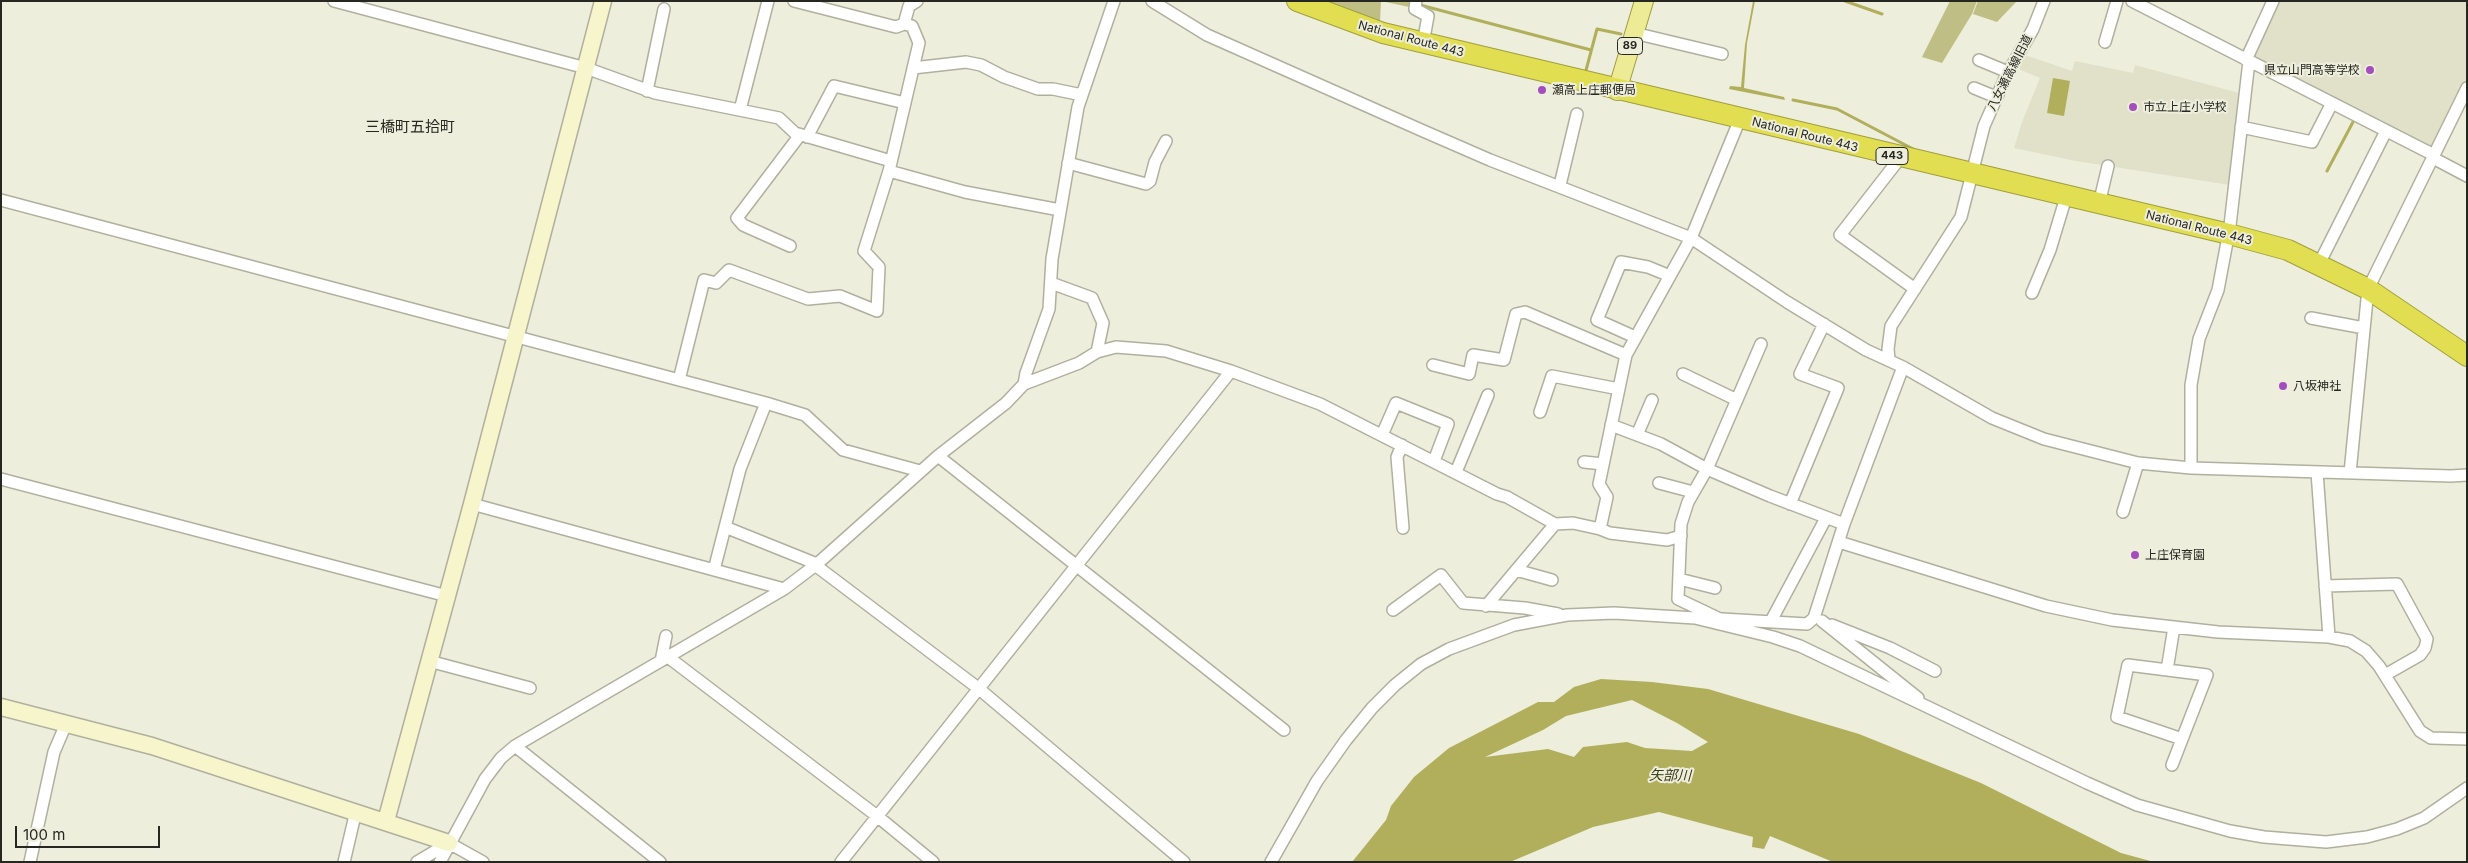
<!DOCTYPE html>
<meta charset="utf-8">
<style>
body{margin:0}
#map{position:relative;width:2468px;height:863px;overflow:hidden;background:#edeedc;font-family:Inter,sans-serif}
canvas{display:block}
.frame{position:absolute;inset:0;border:2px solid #272721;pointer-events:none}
.scale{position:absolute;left:15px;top:826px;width:145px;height:22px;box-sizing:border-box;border:2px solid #272721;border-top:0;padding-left:6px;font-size:15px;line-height:18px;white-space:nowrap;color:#272721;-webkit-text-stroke:4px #edeedc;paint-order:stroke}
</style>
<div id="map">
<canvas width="2468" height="863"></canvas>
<div class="frame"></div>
<div class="scale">100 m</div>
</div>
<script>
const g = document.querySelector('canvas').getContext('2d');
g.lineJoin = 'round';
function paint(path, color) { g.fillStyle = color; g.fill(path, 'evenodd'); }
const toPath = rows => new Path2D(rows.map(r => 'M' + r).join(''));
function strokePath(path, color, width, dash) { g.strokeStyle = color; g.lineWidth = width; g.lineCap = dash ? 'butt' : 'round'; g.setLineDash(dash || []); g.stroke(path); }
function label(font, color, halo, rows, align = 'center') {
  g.font = font + ' Inter,"Noto Sans JP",sans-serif'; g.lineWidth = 4; g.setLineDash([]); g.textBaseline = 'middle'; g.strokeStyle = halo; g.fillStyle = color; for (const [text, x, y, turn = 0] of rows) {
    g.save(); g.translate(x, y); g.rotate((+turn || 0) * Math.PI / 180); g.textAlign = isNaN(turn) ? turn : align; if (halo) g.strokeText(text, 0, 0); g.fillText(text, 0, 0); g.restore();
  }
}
paint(toPath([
 [2275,1,2467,1,2467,82,2434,149,2430,150,2250,58],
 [2022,54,2072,71,2075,61,2133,73,2135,65,2239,93,2230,185,2076,161,2014,148,2022,122,2040,78,2014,67]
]), '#e1e1c9');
paint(toPath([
 [1320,1,1410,1,1409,7,1381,1,1380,22],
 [1950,1,1977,1,1972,14,1942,63,1922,57],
 [1978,1,2017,1,1997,22,1973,14]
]), '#bfbf85');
paint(toPath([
 [1753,1,1755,1,1747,43,1744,88,1784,97,1785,100,1729,89,1730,86,1741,87,1745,45],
 [2053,78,2070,81,2064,116,2047,113],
 [1601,679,1652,682,1708,689,1859,734,1981,783,2121,853,2154,862,1833,862,1770,836,1764,849,1752,847,1753,837,1659,812,1593,827,1510,862,1352,862,1386,820,1391,806,1414,777,1449,748,1538,702,1554,702,1574,687],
 [1632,700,1677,723,1708,742,1692,751,1645,748,1627,742,1583,747,1574,757,1548,749,1485,757,1543,730,1566,716]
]), '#b1af5c');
strokePath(toPath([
 [1845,1,1882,14],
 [1420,5,1591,50],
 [1585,74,1597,29,1621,34],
 [1793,100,1837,109,1915,150],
 [2327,171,2353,122]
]), '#b1af5c', 3);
const street = toPath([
 [334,1,586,68,655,93,779,118,795,133,891,161],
 [794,1,896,27,904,24],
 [1152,1,1207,35,1421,130,1490,160,1691,238,1787,302,1866,350,1903,367,1992,418,2044,439,2138,463,2191,468,2451,476,2467,475],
 [1416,1,1415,9,1428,16,1424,38],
 [2132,1,2434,155],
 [1634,33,1722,54],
 [2105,42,2117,1],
 [1979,60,2008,72],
 [2246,60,2273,1],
 [913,68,966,62,981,65,1004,77,1038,89,1053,89,1082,95],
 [1974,88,1996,97],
 [647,91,664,9],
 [740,110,768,1],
 [2241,127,2312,142,2332,103],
 [807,137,834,86,905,103],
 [1900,158,1840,235,1915,289],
 [2433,158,2467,176],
 [1068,163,1146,184,1150,181,1155,162,1166,141],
 [889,171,965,192,1060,210],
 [1560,185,1577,114],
 [1,200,766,403,805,415,843,450,920,471],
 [2099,204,2108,166],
 [2229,234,2249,61],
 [790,246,743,225,737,218,800,135],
 [2322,258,2386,131],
 [1051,283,1092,298,1103,323,1097,352],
 [2032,293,2050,250,2066,197],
 [2311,318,2364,328],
 [1635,337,1597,320,1621,262,1648,267,1670,276],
 [1889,360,1888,349,1891,326,1961,217,1984,126,2006,76,2033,29,2044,1],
 [1433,365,1469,374,1473,355,1504,360,1516,314,1525,312,1626,355],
 [1683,374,1737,400],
 [679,380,704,280,716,283,729,270,808,299,840,296,877,311,879,267,864,251,889,171,919,43,912,26,904,24,909,6,917,1],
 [1024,384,1026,373,1049,309,1052,259,1078,107,1114,1],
 [1540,412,1552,376,1619,389],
 [1611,425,1661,444,1707,469,1770,496,1844,524],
 [1382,435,1396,403,1448,424,1434,461],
 [1637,435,1652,400],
 [1402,445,1397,457,1403,528],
 [938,456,1284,730],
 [1584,462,1603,464],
 [2191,468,2191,385,2199,339,2218,290,2227,242],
 [1456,472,1488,395],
 [2317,472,2329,637],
 [2350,473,2368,289,2467,88],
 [1,479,447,596],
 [1659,483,1693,492],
 [472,504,784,589],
 [1790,504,1838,388,1800,374,1824,324],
 [2123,512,2138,463],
 [725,527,817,564],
 [1600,529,1610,533,1667,540,1681,536],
 [1839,542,2046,606,2112,620,2218,632,2329,637,2350,641,2366,651,2379,666,2420,731,2431,738,2467,739],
 [815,565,978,688,1184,862],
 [714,570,740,469,766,403],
 [1516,570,1552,580],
 [1679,579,1715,588],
 [2325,586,2397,584,2427,639,2425,648,2420,655,2385,675],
 [1486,606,1555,524],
 [1393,610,1441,575,1463,603,1525,608,1558,614],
 [1722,619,1807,624,1814,618,1844,524,1903,367],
 [1722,620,1678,599,1681,524,1688,502,1707,469,1761,344],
 [1771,621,1826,518],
 [1822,621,1918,698],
 [1832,625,1890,648,1935,671],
 [668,657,877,816,933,862],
 [429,661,530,688],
 [661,661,666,636],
 [2167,670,2174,627],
 [515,746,660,862],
 [2172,765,2207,675,2128,665,2117,717,2182,739],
 [449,843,483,862],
 [30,862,54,752,66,724],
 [344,862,356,811],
 [417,862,449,843],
 [440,862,485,779,501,758,515,746,784,589,817,564,938,456,1006,403,1024,384,1079,363,1097,352,1116,347,1166,351,1231,371,1320,404,1497,494,1507,497,1555,524,1573,523,1600,529,1607,497,1599,484,1626,355,1691,238,1740,119],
 [841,862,1231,371],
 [1271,862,1317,781,1346,740,1372,708,1395,685,1421,664,1449,649,1514,625,1567,615,1614,613,1695,618,1773,637,1800,646,2087,783,2137,805,2230,831,2264,837,2326,842,2367,837,2397,829,2424,818,2467,788]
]);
const secondary = toPath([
 [1,707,152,746,449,843],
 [386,821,472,504,603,1]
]);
const primary = toPath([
 [1617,91,1644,1]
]);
const highway = toPath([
 [1297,1,1383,33,2229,234,2288,250,2368,289,2467,356]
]);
strokePath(street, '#b0b09f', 14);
strokePath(secondary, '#b0b09f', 19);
strokePath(primary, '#a19e40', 20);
strokePath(highway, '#a19e40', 22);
strokePath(street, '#fff', 11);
strokePath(secondary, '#f6f5cb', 16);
strokePath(primary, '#eeeb97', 18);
strokePath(highway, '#e2de51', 20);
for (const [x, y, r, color] of [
 [2370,70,5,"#a34ebc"],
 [1542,90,5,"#a34ebc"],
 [2133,107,5,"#a34ebc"],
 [2283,386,5,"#a34ebc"],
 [2135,555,5,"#a34ebc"]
]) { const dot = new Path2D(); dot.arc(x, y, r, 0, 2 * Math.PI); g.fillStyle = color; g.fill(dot); strokePath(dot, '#edeedc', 2); }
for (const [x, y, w] of [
 [1630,46,25],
 [1892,156,32]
]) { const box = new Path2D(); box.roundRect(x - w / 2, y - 8.5, w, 17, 4); g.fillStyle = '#edeedc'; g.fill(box); strokePath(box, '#272721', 1); }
label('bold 11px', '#272721', null, [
 ["89",1630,46],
 ["443",1892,156]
]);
label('12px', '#272721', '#edeedc', [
 ["National Route 443",1411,39,15],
 ["八女瀬高線旧道",2010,73,-63],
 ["National Route 443",1805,135,14],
 ["National Route 443",2199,228,14]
]);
label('12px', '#272721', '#edeedc', [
 ["県立山門高等学校",2360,70,"right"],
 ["瀬高上庄郵便局",1552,90],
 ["市立上庄小学校",2143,107],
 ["八坂神社",2293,386],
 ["上庄保育園",2145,555]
], 'left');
label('italic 14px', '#3b3b16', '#edeedc', [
 ["矢部川",1670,776,1]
]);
label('15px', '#272721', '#edeedc', [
 ["三橋町五拾町",410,127]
]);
</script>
